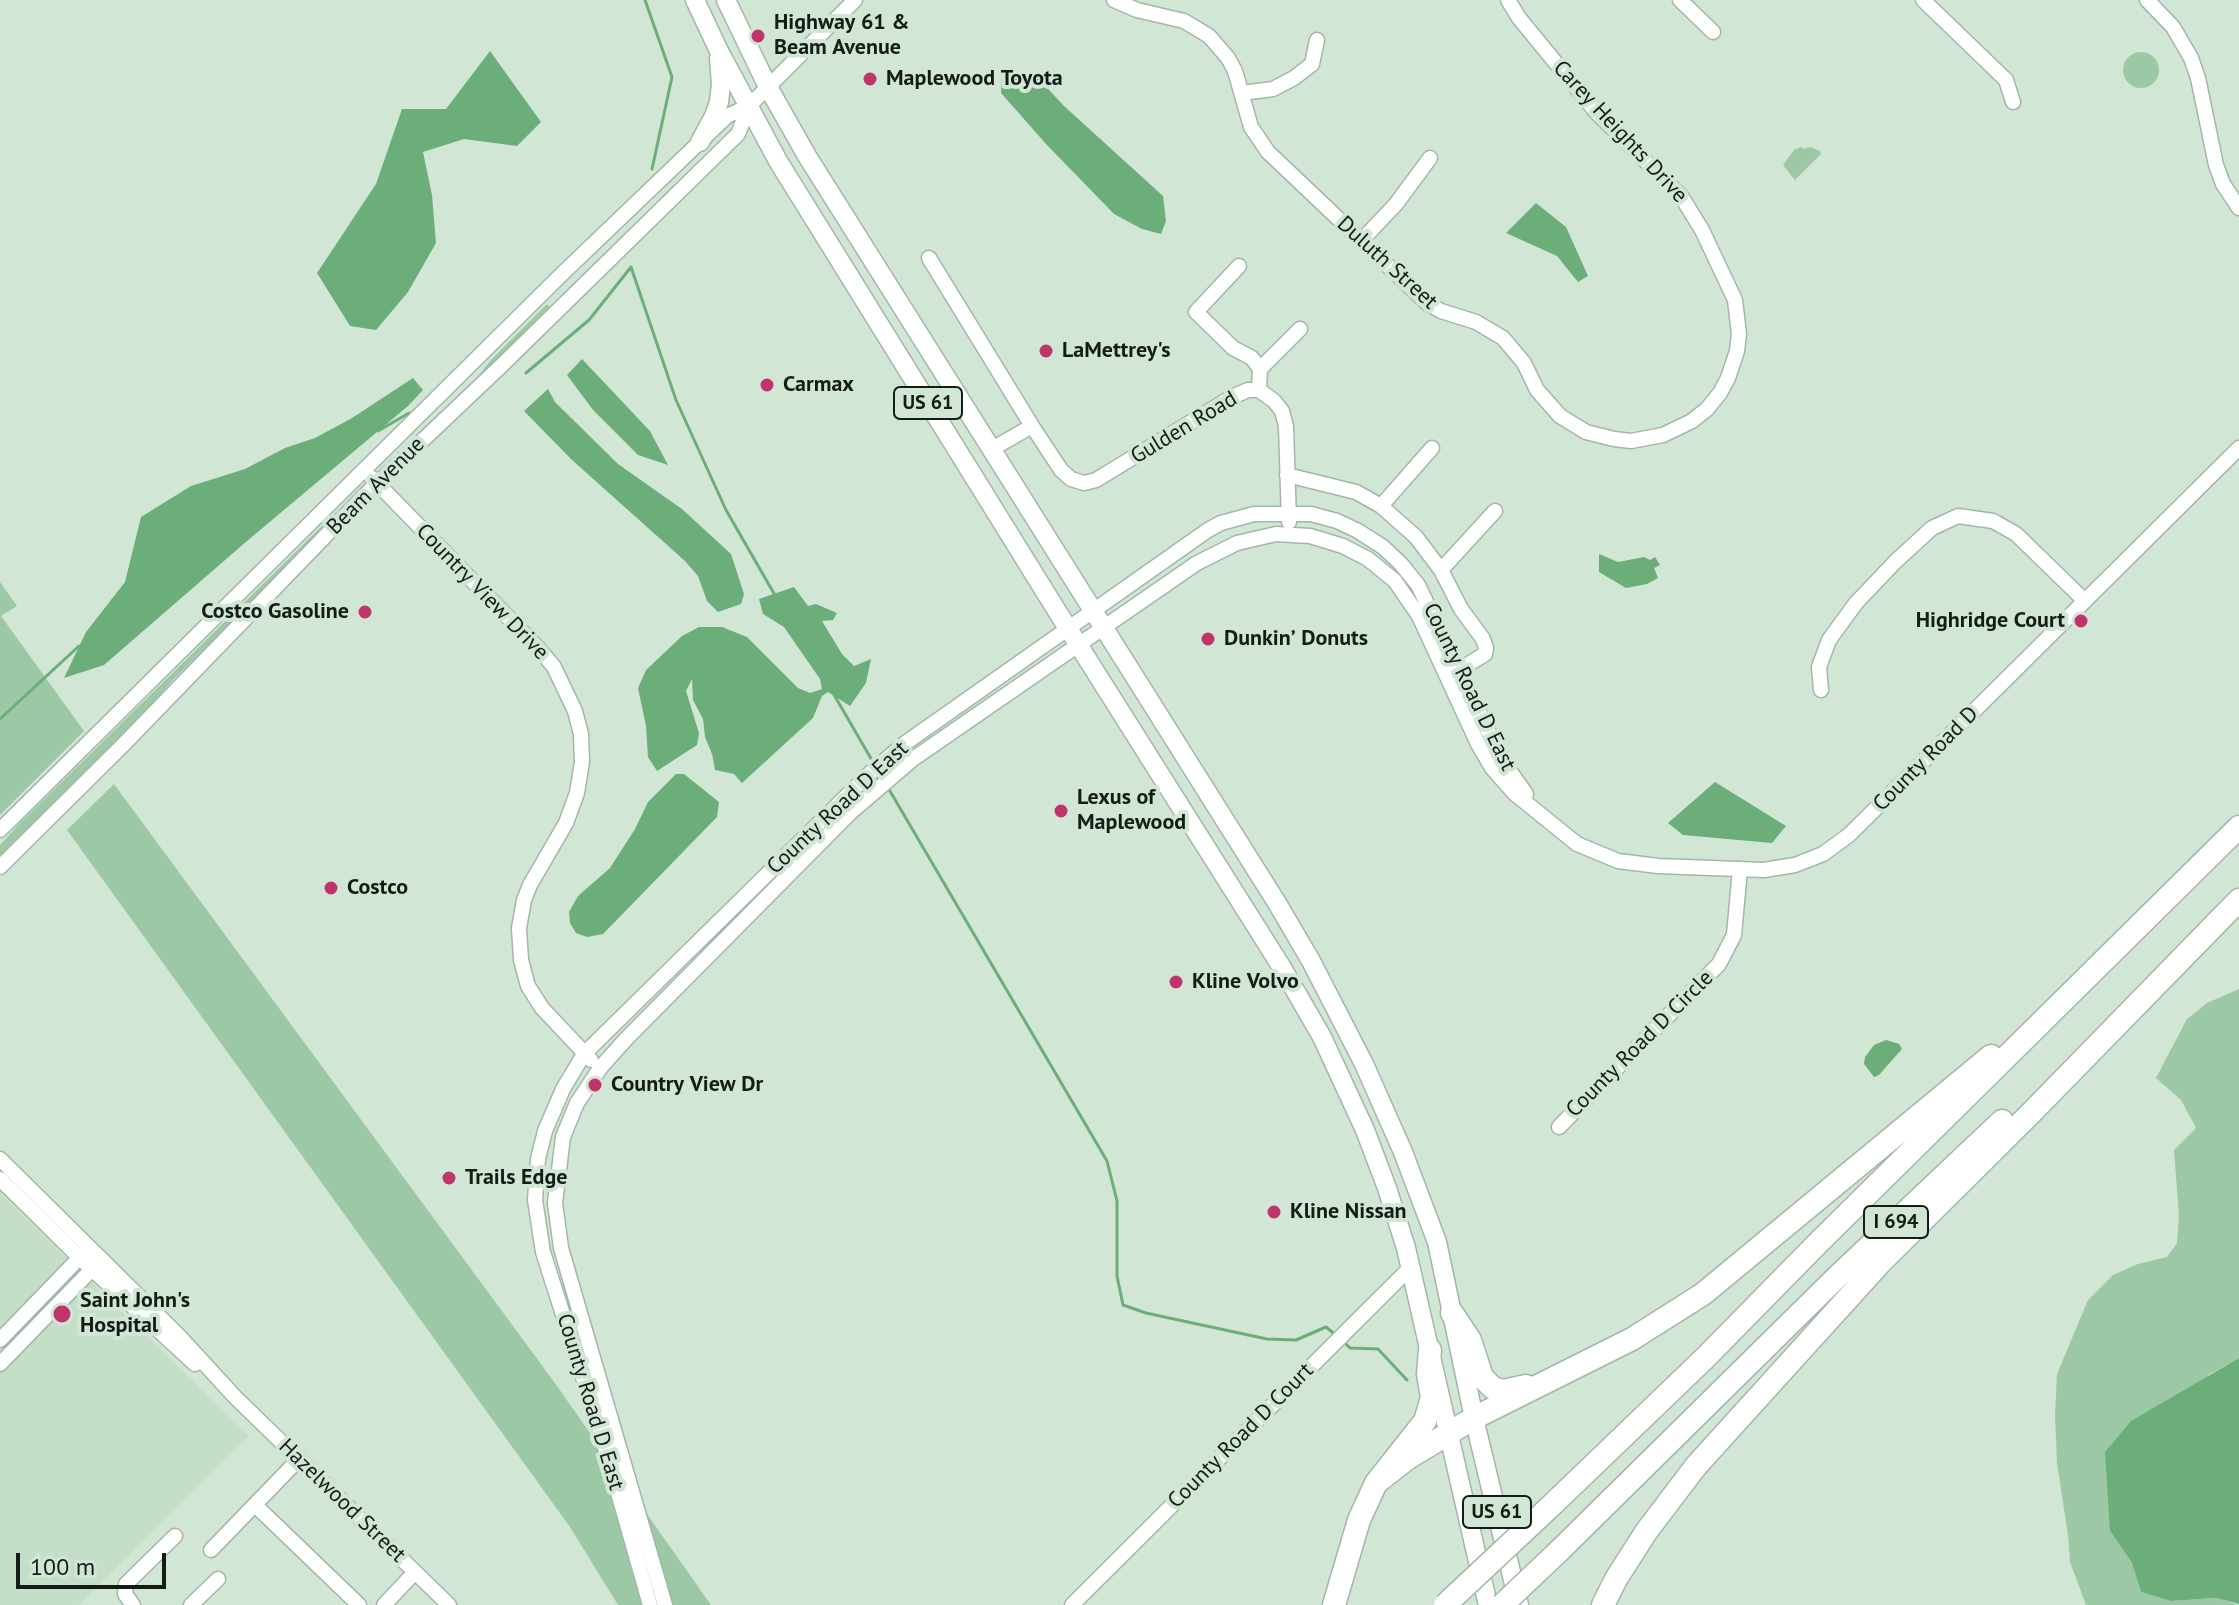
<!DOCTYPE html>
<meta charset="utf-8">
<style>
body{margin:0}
#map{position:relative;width:2239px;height:1605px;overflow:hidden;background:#d2e6d6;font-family:"PT Sans",sans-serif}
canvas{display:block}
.scale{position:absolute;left:16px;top:1553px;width:150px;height:36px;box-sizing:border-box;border:4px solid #141c16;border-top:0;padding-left:10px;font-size:24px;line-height:28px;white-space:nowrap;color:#141c16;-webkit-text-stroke:6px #d2e6d6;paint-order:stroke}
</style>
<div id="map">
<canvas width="2239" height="1605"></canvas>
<div class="scale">100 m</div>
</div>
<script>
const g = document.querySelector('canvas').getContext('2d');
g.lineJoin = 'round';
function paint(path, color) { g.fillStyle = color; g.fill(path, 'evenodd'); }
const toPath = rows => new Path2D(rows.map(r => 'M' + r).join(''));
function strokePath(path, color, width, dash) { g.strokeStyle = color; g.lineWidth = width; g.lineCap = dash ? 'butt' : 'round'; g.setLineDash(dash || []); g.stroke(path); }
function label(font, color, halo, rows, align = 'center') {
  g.font = font + ' "PT Sans",sans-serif'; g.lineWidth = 8; g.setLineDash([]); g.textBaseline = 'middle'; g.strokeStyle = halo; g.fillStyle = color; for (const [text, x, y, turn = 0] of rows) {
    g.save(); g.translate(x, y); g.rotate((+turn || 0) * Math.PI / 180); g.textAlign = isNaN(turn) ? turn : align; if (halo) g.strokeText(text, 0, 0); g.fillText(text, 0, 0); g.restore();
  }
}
paint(toPath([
 [0,1193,249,1436,79,1605,0,1605]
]), '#c4dec8');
paint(toPath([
 '2123 70a18 18 0 1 1 36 0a18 18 0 1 1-36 0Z',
 [1801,147,1804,149,1810,147,1820,151,1821,154,1795,180,1783,165,1794,150],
 [547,304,550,307,549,309,476,382,474,381,492,359],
 [347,503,350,505,173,680,132,728,0,861,0,845,18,825,329,519],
 [0,582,17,606,1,616,84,731,0,815],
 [114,784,552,1379,711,1605,618,1605,570,1527,67,830],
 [2239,989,2239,1358,2208,1375,2110,1531,2132,1563,2141,1592,2171,1601,2216,1598,2239,1605,2086,1605,2070,1562,2068,1535,2057,1463,2055,1415,2057,1374,2088,1300,2113,1275,2138,1264,2167,1257,2177,1243,2179,1216,2174,1150,2196,1128,2181,1100,2156,1078,2187,1019,2207,1003]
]), '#9cc8a5');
paint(toPath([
 [490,51,541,122,517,146,464,139,423,152,432,195,436,243,408,292,376,330,350,326,317,273,376,184,402,109,446,109],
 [1008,66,1038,78,1064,106,1163,196,1166,221,1161,234,1142,229,1114,214,1046,144,1001,93,1002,74],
 [1536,203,1566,227,1588,276,1578,282,1557,256,1506,233],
 [582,359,650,431,668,465,638,455,593,410,567,375],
 [413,378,423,390,408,406,247,541,104,665,64,678,86,632,125,582,141,517,191,486,245,469,285,448,315,438,352,418],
 [548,389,555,402,618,464,682,509,731,554,744,594,741,604,718,612,707,601,698,576,685,561,572,460,524,411],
 [1599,554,1618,562,1644,557,1650,560,1655,557,1660,565,1654,568,1658,578,1647,584,1626,588,1599,572],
 [794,587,808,606,816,604,837,613,833,620,822,621,842,654,854,666,871,659,866,683,850,706,828,692,822,696,813,718,742,783,734,774,715,770,712,754,705,737,703,719,693,700,692,679,686,691,699,733,697,745,657,771,648,757,646,726,638,688,646,670,682,636,699,627,722,627,747,637,798,688,810,693,822,689,820,679,784,627,763,614,759,599],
 [676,774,684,774,719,802,717,817,603,934,587,937,576,933,570,923,569,912,578,896,610,868,635,829,648,802],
 [1715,782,1786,826,1772,843,1683,835,1668,823],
 [1886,1040,1899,1044,1902,1049,1879,1075,1874,1077,1864,1064,1865,1057,1874,1045],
 [2239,1358,2239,1604,2216,1598,2171,1601,2141,1592,2132,1563,2110,1531,2105,1452,2131,1421]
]), '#6bae7a');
strokePath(toPath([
 [645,0,672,77,652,169],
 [631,267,676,400,726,510,776,597],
 [526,373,589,320,631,267],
 [378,431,409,413],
 [833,693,873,762],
 [0,719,79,646],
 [887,786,1107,1161,1117,1201,1117,1276,1123,1305,1146,1313,1267,1339,1296,1340,1326,1327,1337,1336],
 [1343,1341,1350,1348,1378,1349,1407,1380]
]), '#6bae7a', 3);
const minor = toPath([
 [1114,0,1137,10,1184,21,1209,36,1228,58,1235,71,1251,127,1268,152,1427,303,1441,311,1476,322,1503,338,1524,363,1537,390,1560,416,1586,432,1614,439,1631,441,1663,435,1692,421,1707,409,1720,393,1728,378,1737,351,1739,334,1735,300,1702,230,1681,196,1597,113,1519,18,1508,0],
 [1680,0,1713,32],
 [1923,0,2006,80,2013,102],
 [2147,0,2173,27,2191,58,2198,78,2216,165,2223,184,2239,208],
 [1242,93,1273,89,1294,78,1312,64,1317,40],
 [1361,241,1396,204,1430,158],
 [929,258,1032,426,1061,470,1071,479,1084,483,1096,480,1232,397,1248,390,1259,390,1274,401,1282,411,1286,426,1289,522],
 [1239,266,1196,312,1233,348,1252,358,1260,369,1259,390],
 [1260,369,1300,329],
 [992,449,1032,426],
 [1287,475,1356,492,1381,506,1416,537,1441,570,1461,609,1483,639,1486,648,1485,654,1454,673],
 [372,478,539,649,554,667,575,711,581,734,582,762,577,793,566,823,530,885,524,900,519,928,521,960,528,986,542,1008,591,1060],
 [1381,506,1432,448],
 [1441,570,1495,511],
 [1821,690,1819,667,1829,640,1856,603,1895,562,1932,528,1958,516,1993,521,2016,534,2085,601],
 [0,830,563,273,727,116,749,106,855,0],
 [0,867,124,744,366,494,501,366,738,134,749,106],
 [1559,1127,1719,964,1734,935,1740,869],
 [0,1159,180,1337,235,1397,449,1605],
 [0,1179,80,1258,195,1364],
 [0,1340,86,1251],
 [0,1364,97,1264],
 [255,1505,359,1605],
 [211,1550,299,1459],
 [133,1605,125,1594,126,1584,175,1536],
 [191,1605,218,1579],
 [384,1605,415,1572],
 [650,1605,603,1440,543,1252,535,1200,538,1159,545,1131,563,1089,584,1054,869,774,904,744,1208,530,1221,523,1254,514,1311,514,1337,521,1358,531,1383,547,1401,564,1418,585,1502,760,1526,794],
 [665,1605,561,1248,555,1203,563,1137,577,1103,601,1067,626,1039,850,813,913,759,1197,563,1237,543,1276,534,1310,536,1343,546,1368,559,1395,581,1419,616,1478,744,1492,768,1514,793,1577,844,1618,861,1658,866,1764,870,1795,865,1823,854,1849,835,2239,448],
 [1072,1605,1411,1267]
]);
const major = toPath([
 [695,0,719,51,778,161,1057,611,1281,966,1322,1037,1365,1130,1387,1188,1406,1248,1488,1605],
 [726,0,768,87,807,156,1277,903,1311,961,1364,1064,1403,1152,1437,1242,1474,1418,1519,1605],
 [700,142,714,116,719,102,721,84,719,58]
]);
const highway = toPath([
 [1452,1313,1470,1340,1482,1377,1493,1388,1503,1391,1526,1386],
 [1376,1483,1408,1458,1474,1418,1632,1339,1703,1294,1991,1056],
 [1554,1503,1705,1358,1817,1244,2239,827],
 [1558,1552,1839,1275,2002,1121],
 [1334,1605,1359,1520,1376,1483,1425,1421,1432,1398,1428,1374,1430,1350],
 [1603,1605,1616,1579,1646,1532,1696,1466,1879,1264,2033,1111,2239,900]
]);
strokePath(minor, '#a3b7a7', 17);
strokePath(major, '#a3b7a7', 21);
strokePath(highway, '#a3b7a7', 25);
strokePath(minor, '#fff', 14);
strokePath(major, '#fff', 18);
strokePath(highway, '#fff', 22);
const highwayBridge = toPath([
 [1445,1605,1554,1503],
 [1502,1605,1558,1552]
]);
strokePath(highwayBridge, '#a3b7a7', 25, []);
strokePath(highwayBridge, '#fff', 22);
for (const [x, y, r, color] of [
 [758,36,8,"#bf346c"],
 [870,79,8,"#bf346c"],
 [1046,351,8,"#bf346c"],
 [767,385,8,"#bf346c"],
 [365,612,8,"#bf346c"],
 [2081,621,8,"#bf346c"],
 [1208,639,8,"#bf346c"],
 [1061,811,8,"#bf346c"],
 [331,888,8,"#bf346c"],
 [1176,982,8,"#bf346c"],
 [595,1085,8,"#bf346c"],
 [449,1178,8,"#bf346c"],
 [1274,1212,8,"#bf346c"],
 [62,1314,10,"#bf346c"]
]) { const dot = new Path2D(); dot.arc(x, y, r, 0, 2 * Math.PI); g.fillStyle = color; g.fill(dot); strokePath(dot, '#d2e6d6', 3); }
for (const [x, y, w] of [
 [928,403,68],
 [1896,1222,64],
 [1497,1512,68]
]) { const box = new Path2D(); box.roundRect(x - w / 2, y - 16, w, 32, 6); g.fillStyle = '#d2e6d6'; g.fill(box); strokePath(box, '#141c16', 2); }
label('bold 20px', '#141c16', null, [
 ["US 61",928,403],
 ["I 694",1896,1222],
 ["US 61",1497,1512]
]);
label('bold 22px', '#141c16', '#d2e6d6', [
 ["Highway 61 &",774,23],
 ["Beam Avenue",774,48],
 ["Maplewood Toyota",886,79],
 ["LaMettrey's",1062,351],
 ["Carmax",783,385],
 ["Costco Gasoline",349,612,"right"],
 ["Highridge Court",2065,621,"right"],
 ["Dunkin’ Donuts",1224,639],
 ["Lexus of",1077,798],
 ["Maplewood",1077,823],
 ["Costco",347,888],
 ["Kline Volvo",1192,982],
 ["Country View Dr",611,1085],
 ["Trails Edge",465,1178],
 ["Kline Nissan",1290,1212],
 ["Saint John's",80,1301],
 ["Hospital",80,1326]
], 'left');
label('22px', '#141c16', '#d2e6d6', [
 ["Carey Heights Drive",1620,132,47],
 ["Duluth Street",1387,263,42],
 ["Gulden Road",1184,428,-31],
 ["Beam Avenue",376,486,-45],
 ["Country View Drive",482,592,46],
 ["County Road D East",1469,687,64],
 ["County Road D",1926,759,-45],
 ["County Road D East",838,808,-43],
 ["County Road D Circle",1640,1044,-45],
 ["County Road D East",590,1402,73],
 ["County Road D Court",1241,1436,-45],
 ["Hazelwood Street",342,1501,44]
]);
</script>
